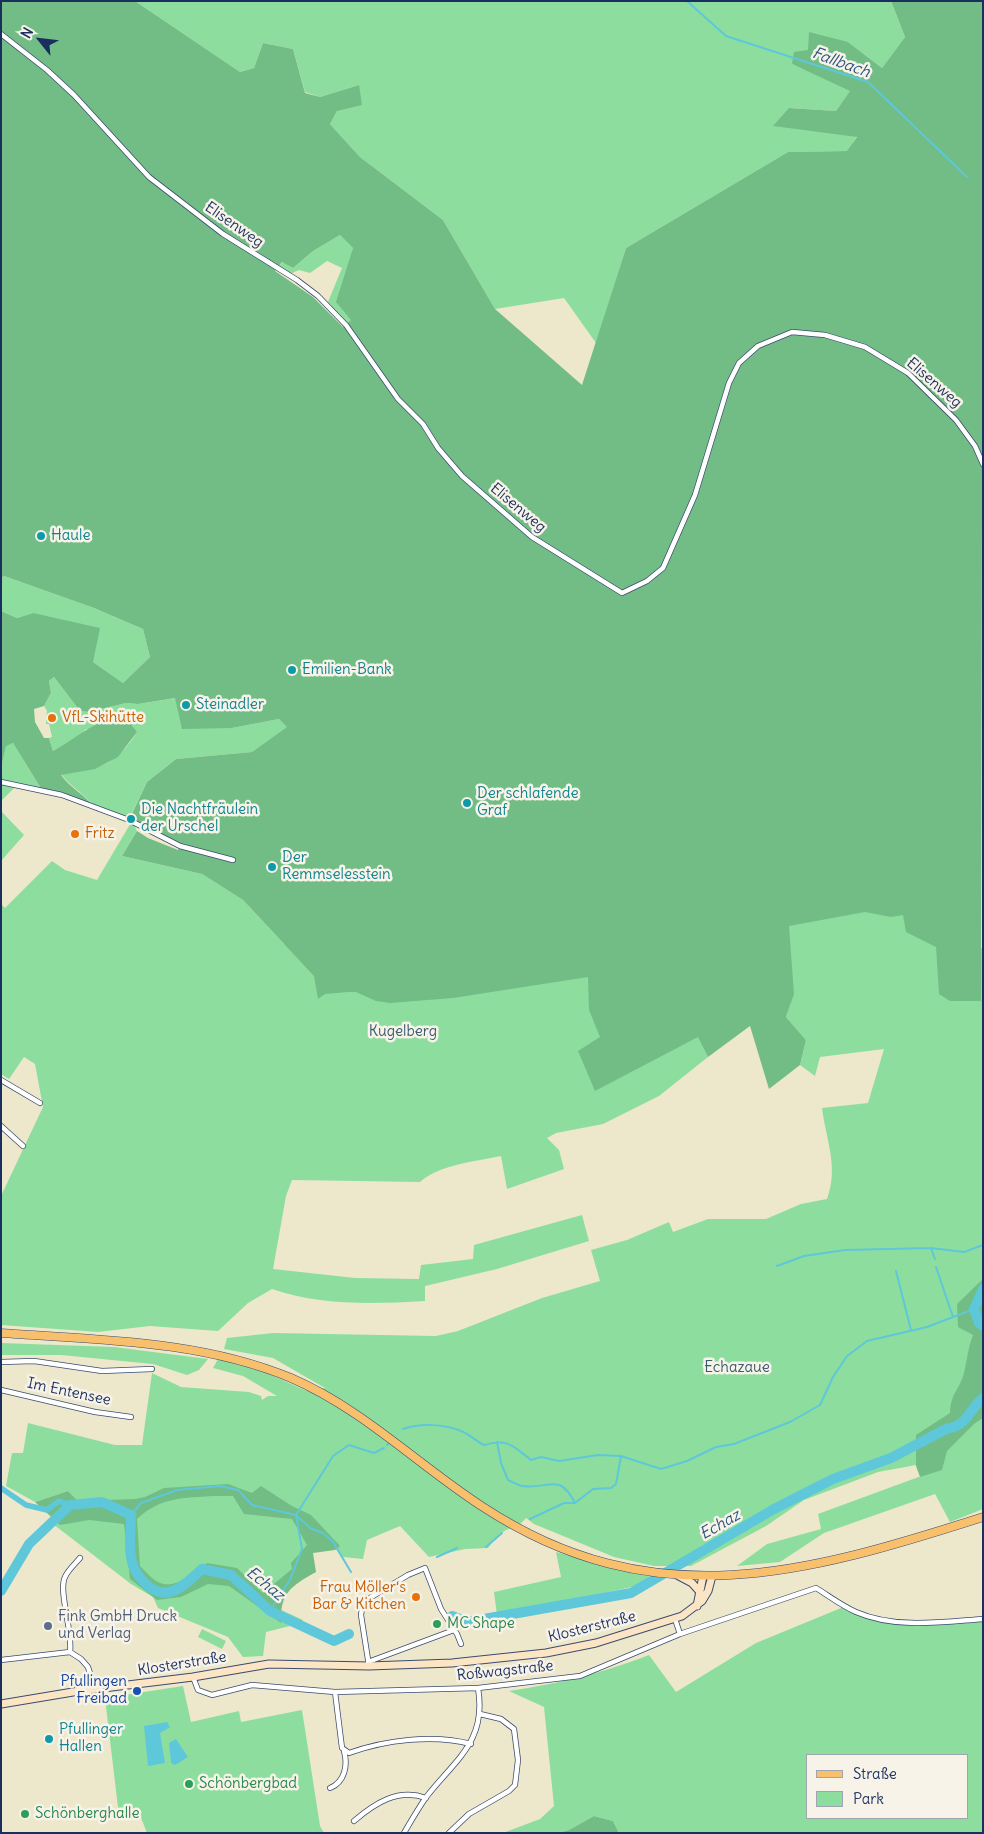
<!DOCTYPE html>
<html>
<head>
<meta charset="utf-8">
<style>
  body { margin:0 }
  #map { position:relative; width:984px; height:1834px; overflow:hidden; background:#ede7cc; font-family:Delius,sans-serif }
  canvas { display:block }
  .frame { position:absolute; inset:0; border:2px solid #1b2f5e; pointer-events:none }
  .legend { position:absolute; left:806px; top:1754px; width:162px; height:65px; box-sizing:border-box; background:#f7f3e8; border:1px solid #9fa5b1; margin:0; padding:6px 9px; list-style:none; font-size:15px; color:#1b2f5e }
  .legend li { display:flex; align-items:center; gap:10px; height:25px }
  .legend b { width:25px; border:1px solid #9fa5b1 }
  .north { position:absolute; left:15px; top:15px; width:50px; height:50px; -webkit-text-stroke:4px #f7f3e8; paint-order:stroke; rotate:299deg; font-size:14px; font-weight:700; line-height:20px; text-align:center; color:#1b2f5e }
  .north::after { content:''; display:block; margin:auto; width:18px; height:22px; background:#1b2f5e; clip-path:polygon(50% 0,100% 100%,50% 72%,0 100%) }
</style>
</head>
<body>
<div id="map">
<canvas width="984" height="1834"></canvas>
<div class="frame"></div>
<ul class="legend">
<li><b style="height:6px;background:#f8bf6c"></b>Straße</li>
<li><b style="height:14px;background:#8dde9e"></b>Park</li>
</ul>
<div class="north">N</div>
</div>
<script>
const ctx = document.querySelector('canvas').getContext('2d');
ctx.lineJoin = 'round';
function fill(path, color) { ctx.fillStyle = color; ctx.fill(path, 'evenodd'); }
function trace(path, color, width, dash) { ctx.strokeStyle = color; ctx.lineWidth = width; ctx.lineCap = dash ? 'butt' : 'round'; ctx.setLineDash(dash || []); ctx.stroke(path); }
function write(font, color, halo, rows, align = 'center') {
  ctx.font = font + ' Delius,sans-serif'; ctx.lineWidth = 5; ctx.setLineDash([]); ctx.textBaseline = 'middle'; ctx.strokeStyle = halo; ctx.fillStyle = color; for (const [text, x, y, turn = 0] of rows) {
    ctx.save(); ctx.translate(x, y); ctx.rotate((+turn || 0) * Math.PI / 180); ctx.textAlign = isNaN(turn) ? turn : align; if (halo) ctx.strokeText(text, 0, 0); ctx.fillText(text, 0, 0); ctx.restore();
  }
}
fill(new Path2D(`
  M135,1H891L905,37L882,68L848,42L808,50L792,64L851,90L836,111L789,108L857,136L848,151L788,152L626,248L596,343L564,298L495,309L443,220L360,157L330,124L337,111L359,85L320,97L305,92L293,49L263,43L254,68L240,72Z
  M340,235L353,248L349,267L351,320L348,323L328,302L342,268L327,261L310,273L299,270L290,274L279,266L283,262L293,268L313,251Z
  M4,576L94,608L143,629L150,657L123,683L93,662L33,613L17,618L1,611V578Z
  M54,677L80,711L89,712L126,703L138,704L176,698L232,728L279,719L288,727L252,752L176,759L147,782L129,819L93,807C85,793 70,787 61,774C99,768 115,767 137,732L86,729L76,739L53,751L49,738L52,737L49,724H46L47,711L44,706L51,693L49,681Z
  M13,743L42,790L16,786L1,801V768L6,745Z
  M1,811L24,835L1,861Z
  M132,821L137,831L122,856L202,874L243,900L284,944L880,901L983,949V1509L950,1522L935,1494L824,1533L780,1562L737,1566L767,1544L821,1529L818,1514L924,1475L916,1465L878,1472L804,1500L766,1526L691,1566H654L614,1557L534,1524L526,1518C517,1528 517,1526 506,1530C498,1534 493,1541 488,1548L465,1549L429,1557L400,1526L367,1540L363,1559L343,1557L336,1549L313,1545L275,1607L303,1620L302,1623L266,1632L263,1656L243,1657L228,1637L158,1608L153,1597L131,1584L53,1524L82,1515L78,1501L68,1491L35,1502L6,1486L12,1453H23L28,1423L115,1445H142L152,1373L181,1387L249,1392L261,1396L262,1400L268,1396H277L243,1376L213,1368L218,1359L260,1370L307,1391L325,1388L273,1358L224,1349L227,1338L273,1333L436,1336L458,1331L542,1298L600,1281L591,1250L627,1240L669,1222L673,1232L708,1219H766L801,1204L827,1199C839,1167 826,1140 822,1108L868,1103L884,1049L820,1057L815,1076L800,1065L806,1040L786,1017L791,1002L699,1037L708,1057L659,1096L603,1124L556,1133L547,1138L559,1150L564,1169L507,1189L501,1156C475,1162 440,1164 420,1182L292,1180L286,1196L273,1269L355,1278L419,1279L421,1265L473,1259L474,1245L582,1215L589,1241L497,1269L425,1286V1301C373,1304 321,1306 272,1289L248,1303L218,1331L150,1326L98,1332L1,1325V1196L43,1107L35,1064L24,1057L9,1079L1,1074V904L5,908L52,861L65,870L97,880Z
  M1,1343L114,1347L208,1359L199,1370L187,1375L153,1364L61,1355H1Z
  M556,1552L651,1577L637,1586L497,1615L494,1592L561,1577Z
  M843,1605L871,1617L925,1623L983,1619V1833H619L613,1821L594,1816L569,1830L558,1833H503L540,1819L554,1806L544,1707L509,1691C561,1683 599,1674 649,1655L676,1692L756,1643L841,1608ZM808,1755H968V1818H808Z
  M202,1629L226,1641L222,1649L198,1637Z
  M183,1686L191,1722L239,1711L241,1722L302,1710L320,1826L324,1833H147L140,1815L119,1816L105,1698Z`), '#8dde9e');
fill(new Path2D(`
  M1,1H135L240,72L254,68L263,43L293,49L305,93L320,97L359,85L362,105L337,111L330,124L360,157L443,220L495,309L582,385L626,248L788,152L847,151L857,137L773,126L789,108L836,111L850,91L792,64L794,52L808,50L809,32L848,42L882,68L905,37L891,1H983L981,1001H950L939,994L936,947L906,932L903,915L891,917L865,912L789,926L794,994L786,1017L806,1040L800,1065L769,1089L750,1026L708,1057L698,1037L595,1091L578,1051L600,1037L589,1010L588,977L453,998L390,1003L376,1001L356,992H348L325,994L318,999L314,976L243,900L202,874L122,856L137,831L148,838L178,850L180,846L129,820L147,782L176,759L252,752L287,727L279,719L232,728L182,729L175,698L138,704L126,703L89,712L80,711L54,677L49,681L51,693L44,706L34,709L35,722L44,738H49L53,751C80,737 93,719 125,717L137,732L118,757L95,769L61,775C70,788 85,794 94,808L42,790L13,743L6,746L1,768V611L17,618L33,613L100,628L93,662L123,683L150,657L143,629L94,608L4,576L1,578ZM340,235L353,248L336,302L351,320L343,327L313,297L275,271L282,262L293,268L313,251Z
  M983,1279V1418L974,1424L947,1451L942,1470L920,1477L916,1466V1435L950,1413C951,1392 959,1391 964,1373C967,1360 968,1348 973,1335L958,1327L957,1304Z
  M228,1484L252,1493L261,1486L292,1506L311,1515L340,1546L335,1550L313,1553L316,1572C291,1586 280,1593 281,1623L229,1586L208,1584L181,1597L157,1600L130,1579L124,1524L89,1520L60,1525L35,1502L68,1491L78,1501L135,1499L145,1497L164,1488ZM214,1496H233L244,1514L292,1519L307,1545L291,1563L292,1569L263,1593L237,1568L207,1563C194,1572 175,1591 158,1582C152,1579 145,1571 140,1566L137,1519C160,1497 184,1498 214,1496Z
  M594,1816L613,1821L619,1833H558L569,1830Z`), '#72bd85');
fill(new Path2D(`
  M167,1722L170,1727L160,1733L165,1763L148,1766L144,1726Z
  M176,1739L188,1757L175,1765L171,1763L169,1743Z`), '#5ec7da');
trace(new Path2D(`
  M687,1L726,36L868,82L967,177
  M931,1248L935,1259
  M777,1266L804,1256L845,1250L931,1248L964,1252L983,1245
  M936,1267L953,1317
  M896,1271L911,1330
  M403,1429C420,1423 444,1424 461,1431C469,1434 476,1441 484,1445C508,1438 513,1446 531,1460L541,1457L559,1461L598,1455L621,1456L661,1469L687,1461L716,1447L734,1444L790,1422L820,1405L833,1377L847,1356L867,1341L927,1327L974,1309
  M497,1442L501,1463L508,1480C513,1482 518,1486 523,1486C548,1490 559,1471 575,1503
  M387,1445L391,1441
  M131,1515L141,1503L177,1490L220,1486L238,1490L252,1505L296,1515L302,1549L290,1580L270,1611
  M530,1519L564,1503H575L593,1489L611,1488L616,1484L621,1456
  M486,1547L502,1533
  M437,1557L457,1548
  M351,1572L333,1542L323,1533L310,1528L296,1515L333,1456L349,1445L374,1453L384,1448`), '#5ec7da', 2);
trace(new Path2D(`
  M1,1488L26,1505L47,1510L59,1501L70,1505`), '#5ec7da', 5.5);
trace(new Path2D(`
  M983,1289L974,1309L979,1323L983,1326
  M1,1591L29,1544L70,1505L102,1502L131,1515C131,1529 128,1548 132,1562C134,1570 138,1576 144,1582C165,1605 184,1586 202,1569L231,1575L270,1611L334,1641L349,1634
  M452,1616L467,1622L631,1593L774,1509L833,1479L891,1458L946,1429C969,1425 968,1410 983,1398`), '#5ec7da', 10);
const street = new Path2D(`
  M1,34L47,70L74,95L149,177L223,234L297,280L318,296L346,325L398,399L423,424L438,448L462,476L532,537L622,593L647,581L663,568L695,495L729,383L739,363L758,346L792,332L825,335L865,347L908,373L956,420L975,446L983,464
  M1,782L62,795L129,820L180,846L233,860
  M1,1080L40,1103
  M1,1126L23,1146
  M1,1362L34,1361L102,1371L152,1369
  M1,1390L95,1412L131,1417
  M675,1619L680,1634
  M70,1652C73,1631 58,1591 65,1577C68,1570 75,1564 80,1558
  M1,1660L70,1652L81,1659L88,1667L95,1689
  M368,1662L454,1630
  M369,1666L361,1615L363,1602L408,1575L425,1568L441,1609L457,1634L461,1644
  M193,1677L198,1690L212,1695L252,1685L335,1692L478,1688L580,1676L680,1634L816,1588C829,1596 842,1606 856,1612C895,1629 942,1622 983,1619
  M335,1692L342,1748L349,1753C385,1740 433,1734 471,1744
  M330,1788C345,1782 348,1765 344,1751
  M354,1821C375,1803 398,1788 426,1798
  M404,1833C411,1821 419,1807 427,1796C456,1759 487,1741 478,1688
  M449,1833L469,1814L509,1791L515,1785L518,1760L514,1729L501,1719L480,1714`);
const secondary = new Path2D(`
  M677,1575L692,1583L700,1592
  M697,1606L703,1576
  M1,1704L79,1691L193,1677L269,1664L369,1666L452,1663L546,1653L596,1643L682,1616L702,1601L708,1591L712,1576`);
const primary = new Path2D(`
  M1,1333C98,1340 200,1340 291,1378C363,1409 418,1465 483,1507C653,1618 805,1574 983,1517`);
trace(street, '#3a4b6e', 6);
trace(secondary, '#3a4b6e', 9);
trace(primary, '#3a4b6e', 9);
trace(street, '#fff', 4.5);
trace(secondary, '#fce5c4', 7);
trace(primary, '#f8bf6c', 8);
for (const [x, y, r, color] of [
  [41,536,5,"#0f9aa8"],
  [292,670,5,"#0f9aa8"],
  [186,705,5,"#0f9aa8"],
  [52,718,5,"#e8710a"],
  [467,803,5,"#0f9aa8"],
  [131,819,5,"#0f9aa8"],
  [75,834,5,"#e8710a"],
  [272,867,5,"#0f9aa8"],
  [416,1597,5,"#e8710a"],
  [437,1624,5,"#2e9e5b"],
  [48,1626,5,"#5c6f8a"],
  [137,1691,5,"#1a4fb4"],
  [49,1739,5,"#0f9aa8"],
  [189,1784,5,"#2e9e5b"],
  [25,1814,5,"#2e9e5b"]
]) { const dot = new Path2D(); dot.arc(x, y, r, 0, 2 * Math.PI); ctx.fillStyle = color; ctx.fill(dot); trace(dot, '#f7f3e8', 2); }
write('15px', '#1b2f5e', '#f7f3e8', [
  ["Elisenweg",234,225,35],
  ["Elisenweg",934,383,41],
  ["Elisenweg",518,508,40],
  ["Im Entensee",69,1392,12],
  ["Klosterstraße",592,1627,-14],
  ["Klosterstraße",182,1664,-9],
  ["Roßwagstraße",505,1671,-6]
]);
write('15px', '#0d838f', '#f7f3e8', [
  ["Haule",51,536],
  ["Emilien-Bank",302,670],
  ["Steinadler",196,705],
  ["Der schlafende",477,794],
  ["Graf",477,811],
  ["Die Nachtfräulein",141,810],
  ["der Urschel",141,827],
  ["Der",282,858],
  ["Remmselesstein",282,875],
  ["Pfullinger",59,1730],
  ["Hallen",59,1747]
], 'left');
write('15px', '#c56008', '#f7f3e8', [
  ["VfL-Skihütte",62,718],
  ["Fritz",85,834],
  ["Frau Möller‘s",406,1588,"right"],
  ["Bar & Kitchen",406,1605,"right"]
], 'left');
write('15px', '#385b6e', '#f7f3e8', [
  ["Kugelberg",403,1032],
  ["Echazaue",737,1368]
]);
write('15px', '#4e5e75', '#f7f3e8', [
  ["Fink GmbH Druck",58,1617],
  ["und Verlag",58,1634]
], 'left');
write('15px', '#27864d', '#f7f3e8', [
  ["MC Shape",447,1624],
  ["Schönbergbad",199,1784],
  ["Schönberghalle",35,1814]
], 'left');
write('15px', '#164399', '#f7f3e8', [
  ["Pfullingen",127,1682],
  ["Freibad",127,1699]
], 'right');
write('italic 16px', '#2c557d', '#f7f3e8', [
  ["Fallbach",841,63,20],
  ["Echaz",720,1525,-30],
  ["Echaz",265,1584,39]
]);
</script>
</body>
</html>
